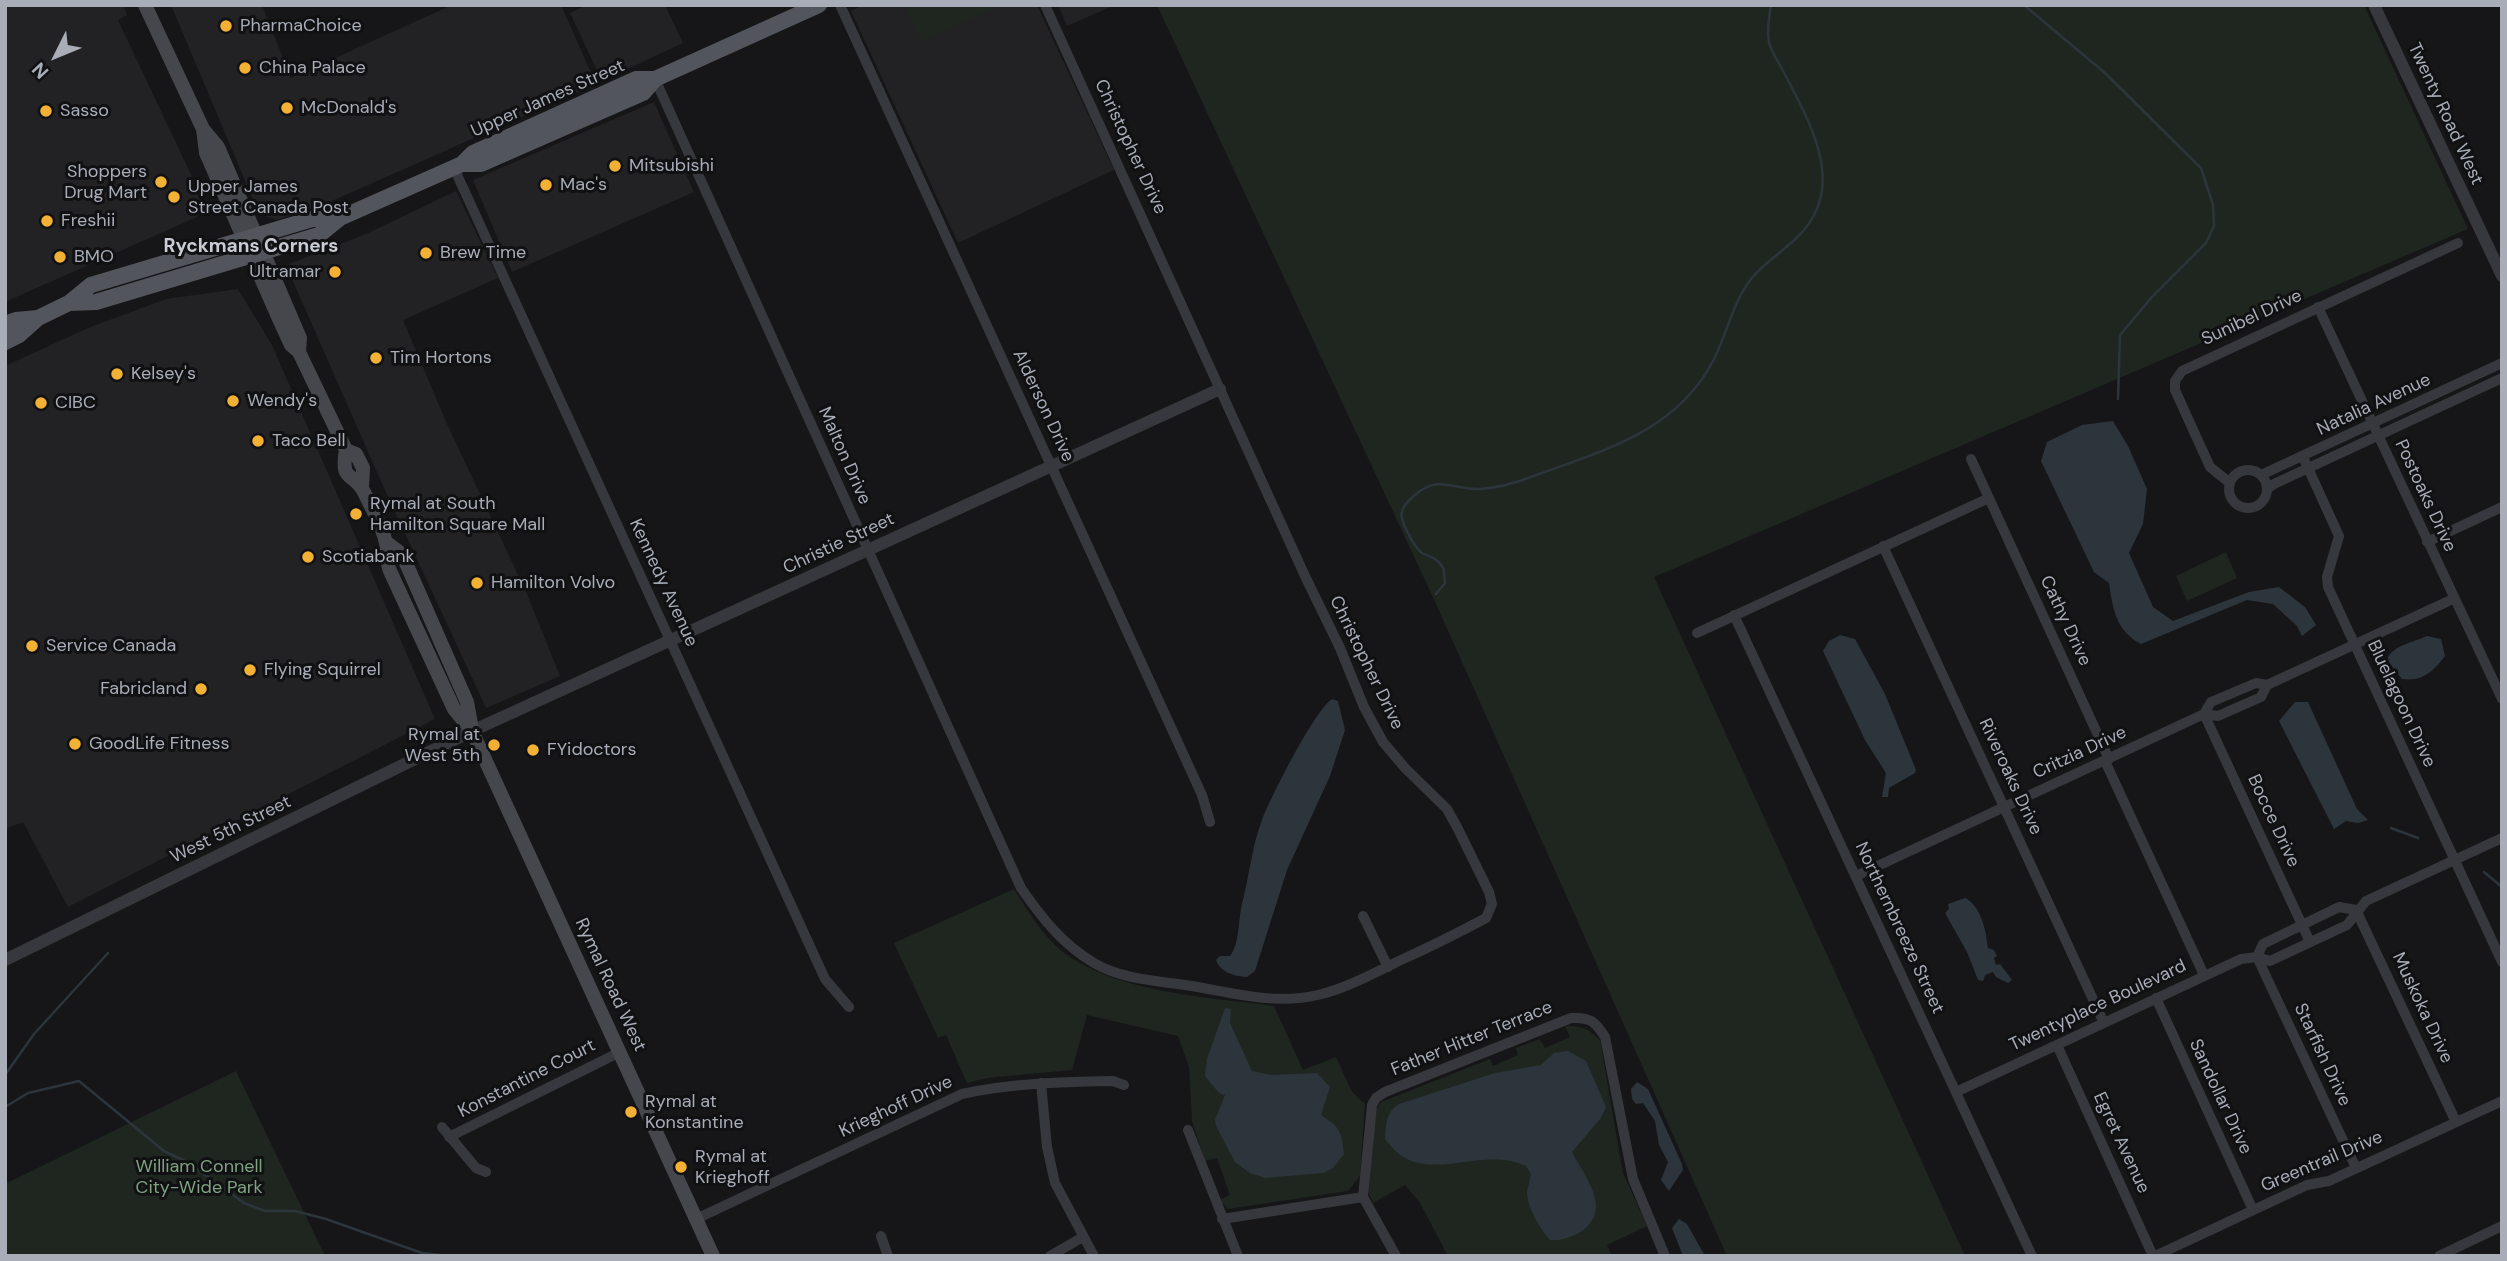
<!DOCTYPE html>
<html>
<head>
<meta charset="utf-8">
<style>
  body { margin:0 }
  #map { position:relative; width:2507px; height:1261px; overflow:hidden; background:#161618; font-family:"DM Sans",sans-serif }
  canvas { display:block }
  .frame { position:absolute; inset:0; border:7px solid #a8adb8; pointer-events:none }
  .north { position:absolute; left:21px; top:21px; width:70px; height:70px; -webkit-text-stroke:5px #111113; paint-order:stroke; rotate:227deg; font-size:19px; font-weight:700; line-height:28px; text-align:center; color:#a8adb8 }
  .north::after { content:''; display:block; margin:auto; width:24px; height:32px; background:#a8adb8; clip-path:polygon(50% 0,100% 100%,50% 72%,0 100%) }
</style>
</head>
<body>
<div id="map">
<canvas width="2507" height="1261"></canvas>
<div class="frame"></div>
<div class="north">N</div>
</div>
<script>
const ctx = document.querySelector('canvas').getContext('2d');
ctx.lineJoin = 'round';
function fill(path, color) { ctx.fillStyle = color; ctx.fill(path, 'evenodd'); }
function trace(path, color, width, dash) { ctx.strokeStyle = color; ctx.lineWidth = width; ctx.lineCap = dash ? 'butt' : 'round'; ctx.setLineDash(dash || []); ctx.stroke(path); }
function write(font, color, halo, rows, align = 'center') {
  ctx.font = font + ' "DM Sans",sans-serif'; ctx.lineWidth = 6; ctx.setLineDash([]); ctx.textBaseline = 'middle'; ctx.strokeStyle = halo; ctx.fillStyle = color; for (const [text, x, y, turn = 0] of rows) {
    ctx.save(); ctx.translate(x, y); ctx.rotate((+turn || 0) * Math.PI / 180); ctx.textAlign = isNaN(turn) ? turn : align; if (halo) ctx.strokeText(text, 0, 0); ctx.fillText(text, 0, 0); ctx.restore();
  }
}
fill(new Path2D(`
  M5,5H123L127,15L118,20L202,198L197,217L5,302Z
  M171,5H262L291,78L452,5H561L596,84L323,205L277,220L267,217L257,209Z
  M587,5H665L683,43L602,81L570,13Z
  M863,5H1037L1114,170L958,243L851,11Z
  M1058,5H1115L1067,26Z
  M654,102L694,192L512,272L473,180Z
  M456,191L498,278L403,320L447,424L527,594L560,676L486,708L384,488L288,270L289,264L366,234Z
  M238,289L272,345L435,719L68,907L23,822L5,829V366L88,328L166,299Z`), '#222225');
fill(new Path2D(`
  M904,5H991L993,9L921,42Z
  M1157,5H2364L2468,229L1654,577L1965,1256H1727L1437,606Z
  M2226,552L2237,578L2187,601L2176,576Z
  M1014,889C1028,911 1042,935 1063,952C1117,993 1208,997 1274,1006L1303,1070L1336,1057L1352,1092L1365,1104L1360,1176L1348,1191L1228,1209L1220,1200L1230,1195L1217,1158L1205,1161L1192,1121L1189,1067L1178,1036L1087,1015L1072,1070L987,1078L967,1083L946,1035L938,1038L894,943Z
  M1565,1026C1581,1026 1588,1028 1600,1040L1623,1173L1647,1226L1607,1245L1612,1256H1448L1420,1203L1405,1185L1373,1203L1369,1193L1374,1113L1381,1102L1490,1059L1493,1066L1518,1055L1516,1048L1540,1039L1545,1048L1570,1037Z
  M236,1071L325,1256H5V1184Z`), '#1e261f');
fill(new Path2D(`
  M2113,421L2128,446L2147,489L2143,524L2129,553L2153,607L2173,621L2249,592L2279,587L2305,607L2316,625L2302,636L2297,626L2273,604L2247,600L2141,644C2116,631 2113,610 2109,583L2094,572L2041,461L2047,442L2082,425Z
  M1840,635L1855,639L1885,694L1916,770L1915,773L1889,788L1888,797H1882L1886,773L1865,740L1823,651L1829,641Z
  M2427,636L2441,639L2445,656C2434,671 2422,682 2402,679L2387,660C2391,646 2414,642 2427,636Z
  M1332,699L1338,701L1345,730L1330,776L1287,870L1255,971L1247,977C1234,976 1221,973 1216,960L1220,956H1230C1240,943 1238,920 1242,904C1249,877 1252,846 1262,820C1271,797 1314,711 1332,699Z
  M2295,702H2308L2357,809L2368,820L2358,823L2346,821L2334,829L2279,721Z
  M1965,898C1982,907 1986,932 1988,948L1994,950L1997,956L1994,958L1996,965L2000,964L2012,980L2008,983L1996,977L1993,972L1985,975L1983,981L1978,980L1967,952L1945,913L1949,909L1948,904Z
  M1225,1008L1231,1009L1230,1023L1252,1071L1271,1075L1317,1073L1330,1087L1321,1115C1340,1127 1342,1132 1344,1154L1333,1168L1323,1173L1265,1178L1250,1173L1235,1162L1216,1126L1215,1120L1225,1095L1219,1093L1205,1076L1207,1059Z
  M1568,1051L1586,1061L1606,1107L1600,1119L1572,1152C1585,1177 1613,1209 1582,1231C1572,1237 1562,1241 1550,1240C1540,1229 1527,1207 1527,1192C1528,1186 1530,1179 1531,1174L1526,1166C1487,1147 1440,1177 1405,1158C1397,1154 1391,1146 1385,1139C1386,1125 1386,1112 1399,1104L1495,1073L1541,1065L1554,1053Z
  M1637,1082L1648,1089L1682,1164L1683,1170L1669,1191L1661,1180L1668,1162L1659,1145L1655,1121L1643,1103L1636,1104L1632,1099L1631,1089Z
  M1679,1219L1687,1224L1705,1256H1683L1672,1228Z`), '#2c353c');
trace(new Path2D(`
  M2024,5L2105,73L2201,168L2213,205L2214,226L2206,243L2152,297L2120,335L2118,399
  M1436,594L1445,583C1444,579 1445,572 1443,568C1438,558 1430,557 1422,553C1415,548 1399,520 1402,512C1403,506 1410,499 1415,495C1440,474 1452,490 1480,489C1497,488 1515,483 1531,477C1602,451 1676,432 1713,361C1727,334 1732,304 1751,279C1774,251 1809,240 1820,200C1832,158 1802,107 1783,71C1779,62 1771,52 1769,42C1767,32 1769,16 1771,5
  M2391,828L2418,838
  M2484,872L2502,887
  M5,1075L34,1034L108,953
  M5,1107L28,1093L79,1081L164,1151L187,1162L244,1203L265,1211H295L326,1219L422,1253L449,1256`), '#2c353c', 2.5);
trace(new Path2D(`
  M840,5L1202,795L1210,822
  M655,79L1021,888C1042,918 1062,944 1094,963C1123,980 1159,981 1192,986C1234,993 1275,1005 1318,995C1347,988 1374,973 1401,960C1430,947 1458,933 1486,918L1492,904L1489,892L1457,827L1447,809L1405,768L1383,742L1364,707L1340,648L1305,576L1045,5
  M454,168L825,979L849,1007
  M2318,307L2502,699
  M2303,457L2339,536L2327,577L2328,587L2502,962
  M1971,459L2109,759
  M2229 489a19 19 0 1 1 38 0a19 19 0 1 1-38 0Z
  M2261,475L2502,363
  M2230,483L2210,467L2175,390V381L2182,371L2458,243
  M2267,489L2274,484L2502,378
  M2427,542L2502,507
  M1883,546L2104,1023
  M1734,615L2032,1256
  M1697,633L1989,498
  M2204,714L2310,942
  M2204,714L2211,702L2256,683L2267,685
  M2105,761L2204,975
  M1856,876L2204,714L2218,716L2261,697L2267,685L2453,599
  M2356,910L2456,1122
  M1363,916L1388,967
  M2257,957L2356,1168
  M2257,957L2263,944L2339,907L2356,910
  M2156,998L2253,1210
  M2057,1045L2153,1256
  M1041,1083L1047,1147L1055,1183L1094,1256
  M1956,1092L2241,959L2257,957L2270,961L2347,925L2366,901L2502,838
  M442,1127L476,1168L486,1172
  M1188,1130L1238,1256
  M449,1137L620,1052
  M1363,1197L1372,1105L1376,1098L1385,1092L1571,1018C1590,1017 1595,1021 1605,1037L1633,1179L1665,1256
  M1363,1197L1396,1256
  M696,1219L962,1094C1012,1083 1062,1082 1113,1081L1124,1085
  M1222,1219L1363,1197
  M881,1236L888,1256
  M1050,1256L1083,1237
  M2155,1256L2307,1185L2329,1181L2502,1101
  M2439,1256L2502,1226`), '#37383d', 10);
trace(new Path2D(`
  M2374,5L2502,276
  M5,960L472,731L1220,389`), '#37383d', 12);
trace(new Path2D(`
  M145,5L203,129L218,147L300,338L299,352
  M203,129L206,153L279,319L291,345L299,352L346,450C340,483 353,471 364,492C371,507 383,527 386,543C388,553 386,561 390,571L454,709L472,731L713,1256
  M346,450L356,454L363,468L362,487
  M386,542L402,554L467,702L472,729`), '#45474d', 14);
trace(new Path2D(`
  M462,164H481L643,93L655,79L819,5
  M69,303L96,302L319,235L340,218L462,164L473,153L636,79H655
  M5,324L16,320L38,318
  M5,342L19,335L38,318L69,303L91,285L312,219L340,218`), '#53555c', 16);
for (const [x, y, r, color] of [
  [226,26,7,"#f2b134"],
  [245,68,7,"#f2b134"],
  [287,108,7,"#f2b134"],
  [46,111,7,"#f2b134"],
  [615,166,7,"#f2b134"],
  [161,182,7,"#f2b134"],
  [546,185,7,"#f2b134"],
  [174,197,7,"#f2b134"],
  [47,221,7,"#f2b134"],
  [426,253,7,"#f2b134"],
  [60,257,7,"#f2b134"],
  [335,272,7,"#f2b134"],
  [376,358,7,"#f2b134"],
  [117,374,7,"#f2b134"],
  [233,401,7,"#f2b134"],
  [41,403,7,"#f2b134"],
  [258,441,7,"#f2b134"],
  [356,514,7,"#f2b134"],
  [308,557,7,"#f2b134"],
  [477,583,7,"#f2b134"],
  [32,646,7,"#f2b134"],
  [250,670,7,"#f2b134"],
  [201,689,7,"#f2b134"],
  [75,744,7,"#f2b134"],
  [494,745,7,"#f2b134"],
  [533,750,7,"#f2b134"],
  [631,1112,7,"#f2b134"],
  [681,1167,7,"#f2b134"]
]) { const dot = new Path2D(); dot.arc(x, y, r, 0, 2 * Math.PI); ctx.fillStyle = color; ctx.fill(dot); trace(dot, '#111113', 2.5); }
write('18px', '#a8adb8', '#111113', [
  ["PharmaChoice",240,26],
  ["China Palace",259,68],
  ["McDonald's",301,108],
  ["Sasso",60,111],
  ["Mitsubishi",629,166],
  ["Shoppers",147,172,"right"],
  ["Drug Mart",147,193,"right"],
  ["Mac's",560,185],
  ["Upper James",188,187],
  ["Street Canada Post",188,208],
  ["Freshii",61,221],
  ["Brew Time",440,253],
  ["BMO",74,257],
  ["Ultramar",321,272,"right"],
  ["Tim Hortons",390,358],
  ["Kelsey's",131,374],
  ["Wendy's",247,401],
  ["CIBC",55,403],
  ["Taco Bell",272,441],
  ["Rymal at South",370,504],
  ["Hamilton Square Mall",370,525],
  ["Scotiabank",322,557],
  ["Hamilton Volvo",491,583],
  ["Service Canada",46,646],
  ["Flying Squirrel",264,670],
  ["Fabricland",187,689,"right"],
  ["Rymal at",480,735,"right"],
  ["West 5th",480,756,"right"],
  ["GoodLife Fitness",89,744],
  ["FYidoctors",547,750],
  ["Rymal at",645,1102],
  ["Konstantine",645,1123],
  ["Rymal at",695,1157],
  ["Krieghoff",695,1178]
], 'left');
write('18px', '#a8adb8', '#111113', [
  ["Upper James Street",548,99,-24],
  ["Twenty Road West",2445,114,65],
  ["Christopher Drive",1130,147,65],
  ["Sunibel Drive",2252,318,-25],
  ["Natalia Avenue",2374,405,-25],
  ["Alderson Drive",1043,406,65],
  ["Malton Drive",844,456,66],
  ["Postoaks Drive",2425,496,65],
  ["Christie Street",839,544,-25],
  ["Kennedy Avenue",663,583,65],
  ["Cathy Drive",2065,621,65],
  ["Christopher Drive",1366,663,64],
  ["Bluelagoon Drive",2401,704,65],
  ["Critzia Drive",2080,753,-25],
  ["Riveroaks Drive",2010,777,65],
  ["Bocce Drive",2273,821,65],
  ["West 5th Street",231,830,-26],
  ["Northernbreeze Street",1899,928,65],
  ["Rymal Road West",610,985,65],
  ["Twentyplace Boulevard",2098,1006,-25],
  ["Muskoka Drive",2422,1008,65],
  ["Father Hitter Terrace",1472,1039,-22],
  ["Starfish Drive",2322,1055,65],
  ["Konstantine Court",527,1079,-27],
  ["Sandollar Drive",2220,1097,65],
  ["Krieghoff Drive",896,1107,-25],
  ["Egret Avenue",2121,1143,65],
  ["Greentrail Drive",2322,1162,-23]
]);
write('18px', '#7fa381', '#111113', [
  ["William Connell",199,1167],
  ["City-Wide Park",199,1188]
]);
write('bold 19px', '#c9ccd4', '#111113', [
  ["Ryckmans Corners",251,247]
]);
</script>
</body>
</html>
